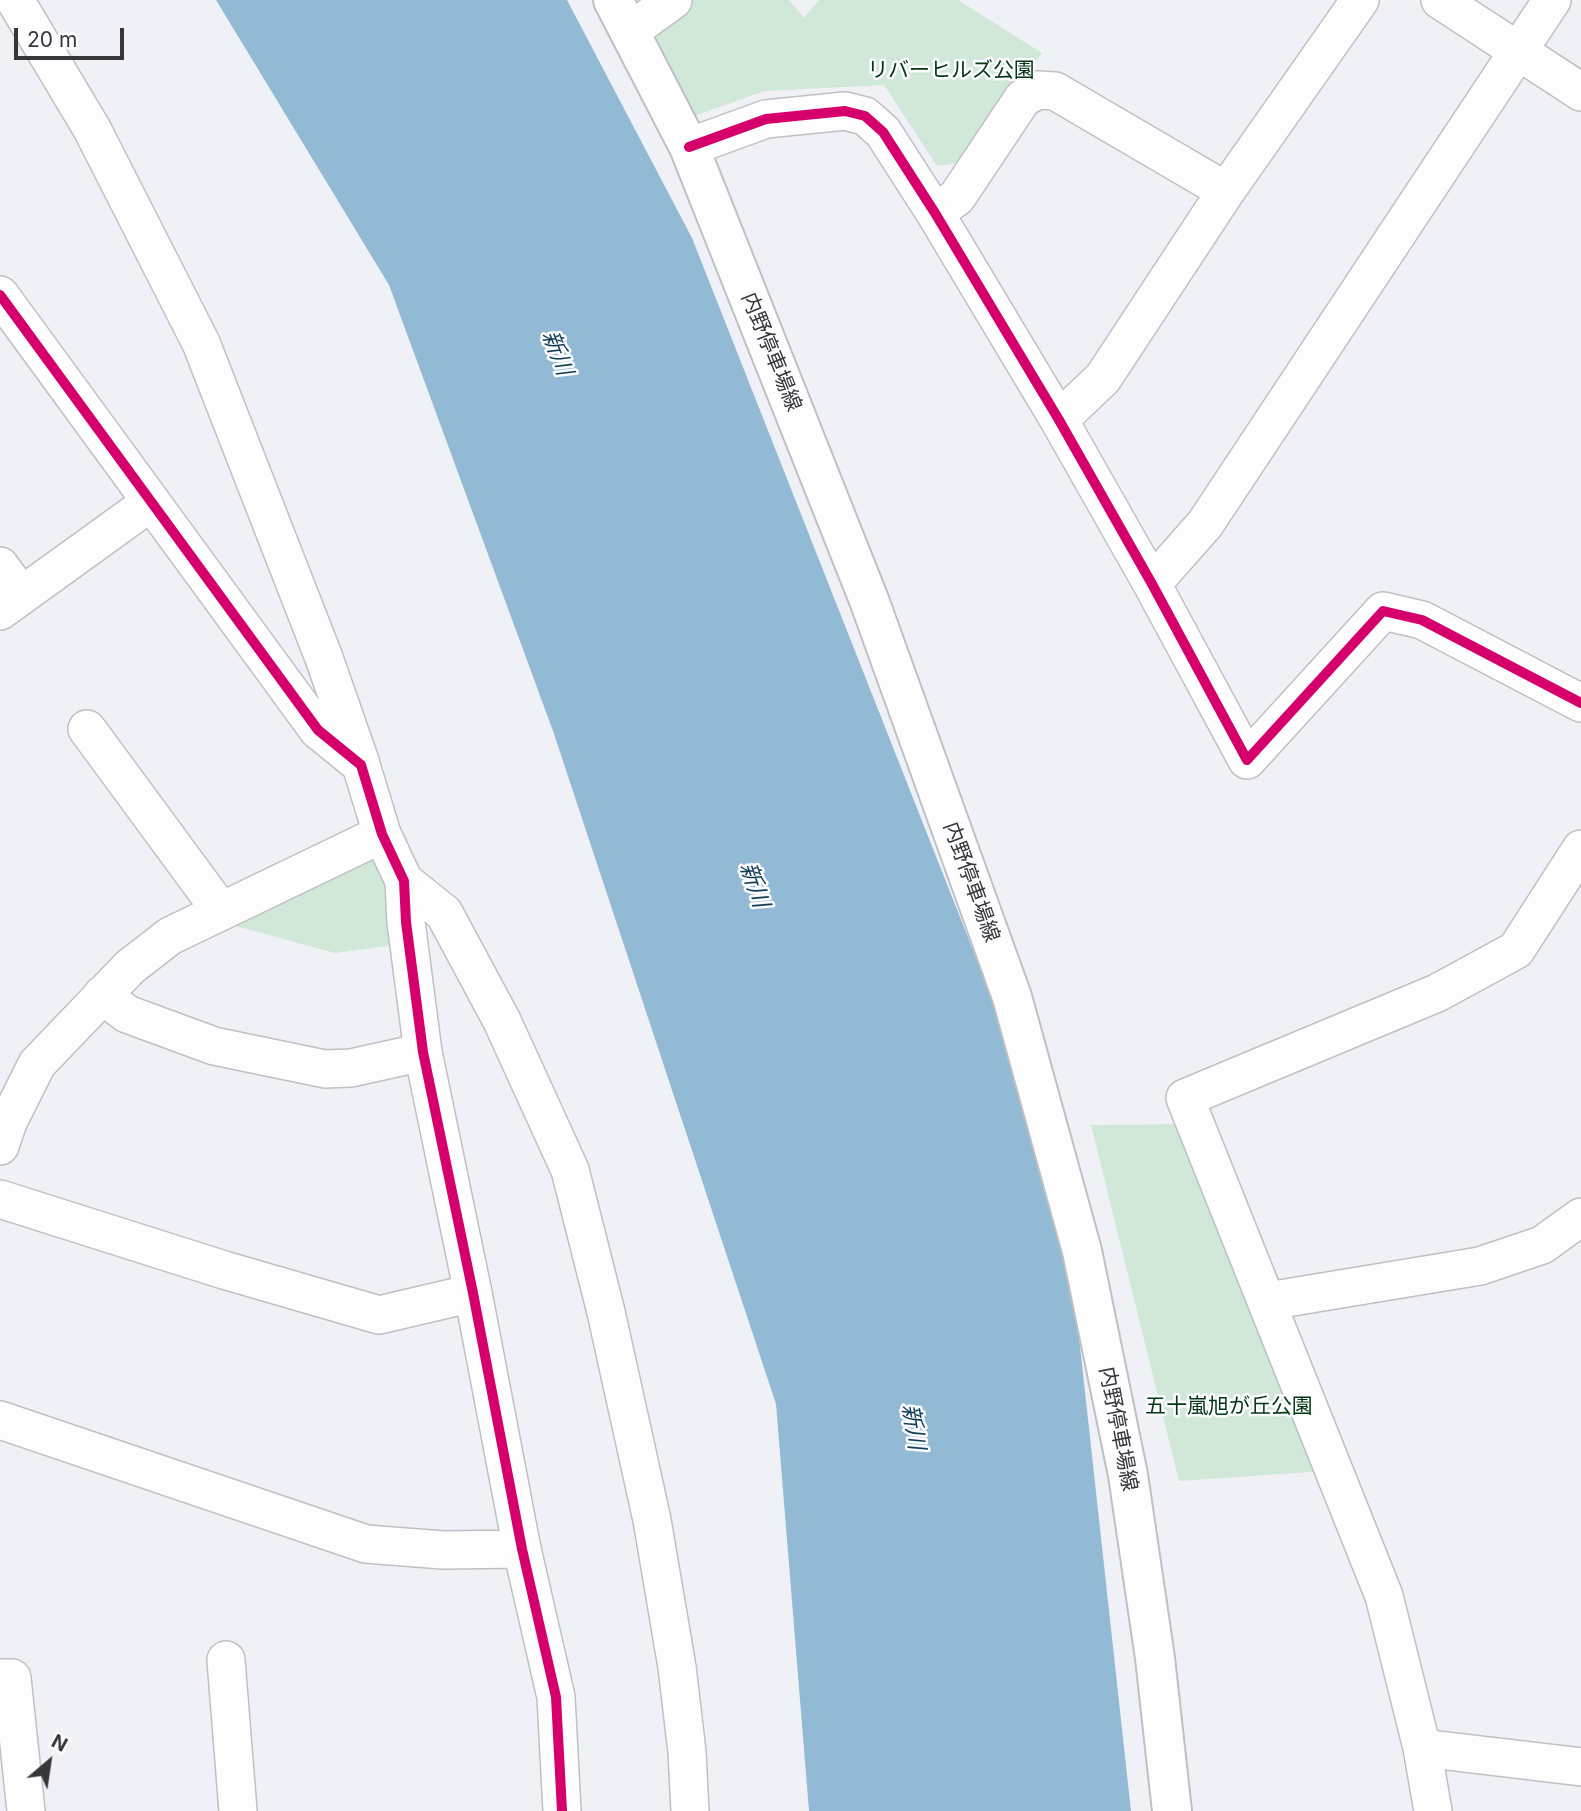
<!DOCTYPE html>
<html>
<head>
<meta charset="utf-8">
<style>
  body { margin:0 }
  #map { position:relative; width:1581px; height:1811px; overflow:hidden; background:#f0f1f7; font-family:Inter,sans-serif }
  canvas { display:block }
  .north { position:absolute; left:14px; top:1727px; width:70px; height:70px; -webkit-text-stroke:5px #fcfcff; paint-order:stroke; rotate:29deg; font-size:19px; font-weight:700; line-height:28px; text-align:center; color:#37373b }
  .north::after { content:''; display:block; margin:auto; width:24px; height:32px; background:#37373b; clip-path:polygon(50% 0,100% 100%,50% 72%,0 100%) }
  .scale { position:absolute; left:14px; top:28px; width:110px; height:32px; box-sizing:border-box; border:4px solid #37373b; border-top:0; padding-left:9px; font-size:21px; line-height:24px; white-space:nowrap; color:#37373b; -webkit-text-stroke:5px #fcfcff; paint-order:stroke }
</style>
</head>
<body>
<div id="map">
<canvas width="1581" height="1811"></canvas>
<div class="north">N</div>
<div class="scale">20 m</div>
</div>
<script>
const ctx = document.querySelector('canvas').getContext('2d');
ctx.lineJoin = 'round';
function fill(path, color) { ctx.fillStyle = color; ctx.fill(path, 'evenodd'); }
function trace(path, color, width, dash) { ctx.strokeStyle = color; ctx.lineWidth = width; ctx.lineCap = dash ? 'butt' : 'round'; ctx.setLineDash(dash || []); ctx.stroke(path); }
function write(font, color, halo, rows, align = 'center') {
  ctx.font = font + ' Inter,"Noto Sans JP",sans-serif'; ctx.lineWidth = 5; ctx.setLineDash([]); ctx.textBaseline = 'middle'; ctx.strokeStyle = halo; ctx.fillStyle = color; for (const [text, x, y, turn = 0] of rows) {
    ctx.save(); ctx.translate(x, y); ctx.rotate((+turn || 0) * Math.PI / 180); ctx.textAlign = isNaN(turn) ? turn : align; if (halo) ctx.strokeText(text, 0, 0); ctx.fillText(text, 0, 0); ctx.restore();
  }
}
fill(new Path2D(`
  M693,0H789L804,18L819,0H958L1042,53L966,162L937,166L884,85L764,91L686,119L644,34Z
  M382,853L396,945L335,953L225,923Z
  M1189,1124L1325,1471L1179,1481L1091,1125Z`), '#d1e7d7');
fill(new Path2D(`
  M216,0H567L692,238L1061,1173L1131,1811H809L776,1404L553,731L389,285Z`), '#93bad4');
const street = new Path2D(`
  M15,0L92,129L201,343L324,658L361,764
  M1440,0L1581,92
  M629,32L673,0
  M689,147L766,119L845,111L865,116L883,132L935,213L1059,420L1152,584L1247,760L1383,611L1422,620L1581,703
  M935,213L957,197L1023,98L1038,90L1055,91L1226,191
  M0,295L318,730L361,765L382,834L404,881L406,922L423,1052L473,1293L522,1549L556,1697L562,1811
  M1059,420L1103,378L1226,191L1360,0
  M0,566L21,595
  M1152,584L1205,524L1552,0
  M0,611L151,502
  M87,729L221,911
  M404,881L444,913L502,1021L570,1170L606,1312L652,1520L677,1667L687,1752L690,1811
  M102,995L127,1014L214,1046L325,1069L351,1068L423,1052
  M0,1146L8,1122L37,1064L130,967L170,936L382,834
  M0,1199L224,1270L379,1315L473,1293
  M1268,1301L1480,1266L1542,1245L1581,1217
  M0,1420L366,1544L443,1550L522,1549
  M226,1660L238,1811
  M0,1678H12L26,1811
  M1422,1748L1581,1767
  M1433,1811L1422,1748L1384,1596L1185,1098L1437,993L1516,950L1581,849`);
const secondary = new Path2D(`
  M613,0L689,147L869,600L1012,997L1082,1251L1128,1475L1155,1658L1172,1811`);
trace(street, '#bfc0c4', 40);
trace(secondary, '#bfc0c4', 42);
trace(street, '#fdfdfe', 37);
trace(secondary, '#fdfdfe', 38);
trace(new Path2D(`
  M689,147L766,119L845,111L865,116L883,132L935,213L1059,420L1152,584L1247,760L1383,611L1422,620L1581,703
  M0,295L318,730L361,765L382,834L404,881L406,922L423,1052L473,1293L522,1549L556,1697L562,1811`), '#d6006c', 10);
write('21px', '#003610', '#fcfcff', [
  ["リバーヒルズ公園",951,71],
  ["五十嵐旭が丘公園",1229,1407]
]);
write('21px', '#37373b', '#fcfcff', [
  ["内野停車場線",771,352,68],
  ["内野停車場線",971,882,70],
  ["内野停車場線",1118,1429,79]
]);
write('italic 23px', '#103e56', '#fcfcff', [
  ["新川",557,353,69],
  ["新川",754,885,71],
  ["新川",913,1427,81]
]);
</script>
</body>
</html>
